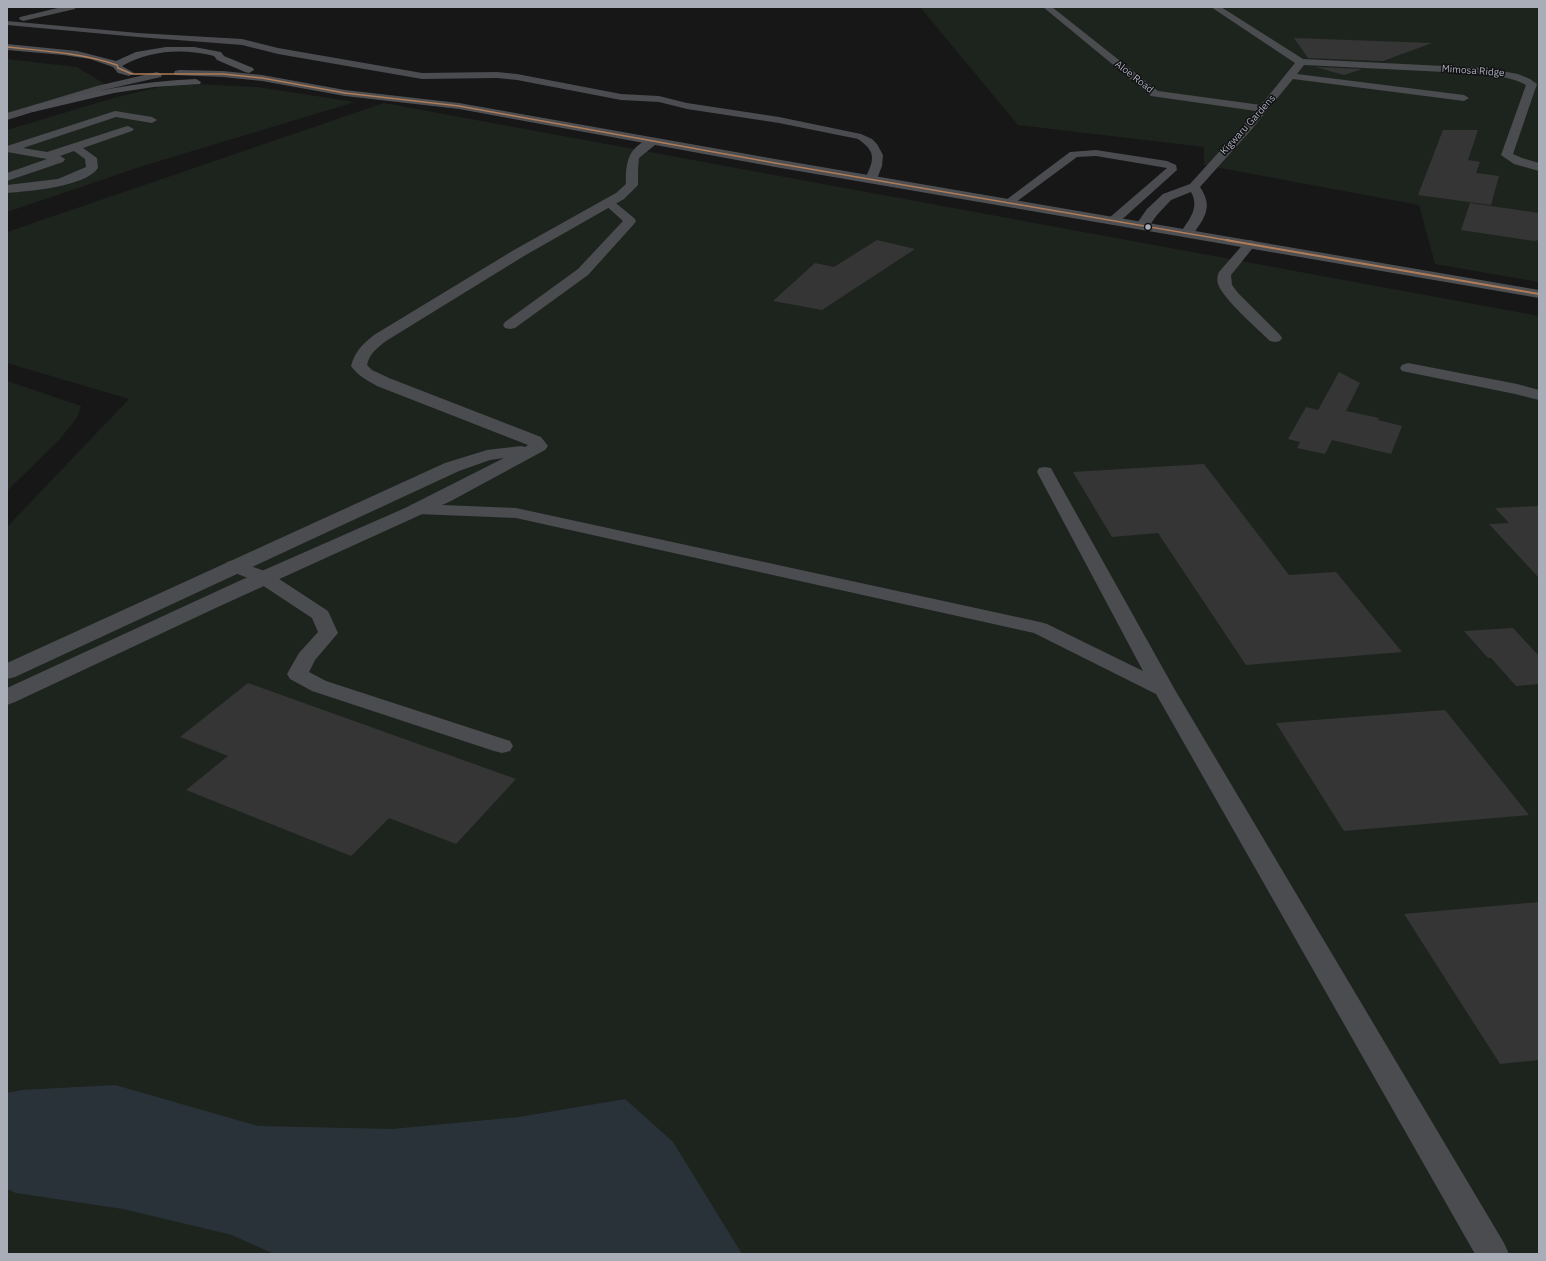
<!DOCTYPE html>
<html>
<head>
<meta charset="utf-8">
<style>
  body { margin:0 }
  #map { position:relative; width:1546px; height:1261px; overflow:hidden; background:#171717; font-family:"IBM Plex Sans",sans-serif }
  canvas { display:block }
  .frame { position:absolute; inset:0; border:8px solid #a8adb8; pointer-events:none }
</style>
</head>
<body>
<div id="map">
<canvas width="1546" height="1261"></canvas>
<div class="frame"></div>
</div>
<script>
const ctx = document.querySelector('canvas').getContext('2d');
ctx.lineJoin = 'round';
function fill(path, color) { ctx.fillStyle = color; ctx.fill(path, 'evenodd'); }
function trace(path, color, width, dash) { ctx.strokeStyle = color; ctx.lineWidth = width; ctx.lineCap = dash ? 'butt' : 'round'; ctx.setLineDash(dash || []); ctx.stroke(path); }
function write(font, color, halo, rows, align = 'center') {
  ctx.font = font + ' "IBM Plex Sans",sans-serif'; ctx.lineWidth = 3; ctx.setLineDash([]); ctx.textBaseline = 'middle'; ctx.strokeStyle = halo; ctx.fillStyle = color; for (const [text, x, y, turn = 0] of rows) {
    ctx.save(); ctx.translate(x, y); ctx.rotate((+turn || 0) * Math.PI / 180); ctx.textAlign = isNaN(turn) ? turn : align; if (halo) ctx.strokeText(text, 0, 0); ctx.fillText(text, 0, 0); ctx.restore();
  }
}
fill(new Path2D(`
  M920,7H1539V282L1435,264L1419,205L1204,165V147L1018,125Z
  M7,59L77,67L108,86L7,114Z
  M195,84L257,87L355,102L146,165L7,212V130L117,97L160,87Z
  M384,103L1539,316V1254H7V527L129,399L7,363V232Z
  M7,381L81,406L77,418L59,440L7,491Z`), '#1d241e');
fill(new Path2D(`
  M115,1085L258,1126L392,1129L519,1117L625,1099L673,1142L742,1254H274L232,1235L123,1209L16,1193L7,1189V1093L22,1090Z`), '#2a3239');
fill(new Path2D(`
  M1294,38L1431,43H1432L1383,61L1308,58Z
  M1315,67L1362,69L1344,75Z
  M1443,130H1478L1468,160L1480,162L1476,173L1499,176L1491,205L1418,195Z
  M1470,203L1539,213V240L1534,241L1461,230Z
  M877,240L915,249L822,310L773,301L815,263L834,267Z
  M1339,372L1360,383L1346,411L1379,418L1378,420L1402,426L1391,454L1332,440L1325,454L1297,448L1300,442L1288,439L1306,407L1318,410Z
  M1204,464L1289,575L1336,572L1402,652L1246,665L1158,533L1112,537L1073,472Z
  M1539,506V578L1489,524L1509,523L1495,508Z
  M1513,628L1539,656V684L1516,686L1491,658H1488L1464,631Z
  M248,683L516,779L456,844L389,818L351,856L186,790L228,756L180,737Z
  M1445,710L1529,815L1344,831L1276,723Z
  M1539,902V1060L1500,1064L1404,914Z`), '#353536');
fill(new Path2D(`
  M62,7H76L75,9L23,21L19,19L20,17Z
  M7,21L138,33L242,39L278,48L422,73L497,72L517,74L621,94L659,96L687,103L779,117L861,134L872,139L877,144L883,155L882,166L877,179L871,182L865,179C874,160 877,152 858,139L779,123L687,109L659,102L621,100L517,80L497,78L422,79L278,54L242,45L138,37L7,25Z
  M1096,150L1167,161L1176,165L1177,170L1117,224H1109L1107,221L1109,218L1167,168L1096,156L1077,157L1012,205H1004L1002,203L1070,152Z
  M608,199L612,200L634,218L636,221L634,224L588,275L515,328L510,329L505,328L503,325L505,322L578,269L623,221L602,202L604,200Z
  M1250,240L1254,241L1256,244L1231,275L1232,285L1238,293L1280,335L1282,338L1280,341L1275,342L1270,341C1258,329 1223,299 1218,284C1217,280 1217,276 1219,272L1246,241Z
  M1045,467L1051,468L1053,472L1175,690L1504,1243L1509,1254H1475L1156,694L1034,633L516,518L417,514L411,513L408,509L411,505L417,504L516,508L1040,622L1047,624L1143,671L1037,472L1039,468Z
  M234,560L270,573L328,611L338,633L315,660L309,672L326,681L510,741L513,746L510,751L502,753L494,751L312,691L290,679L287,674L299,653L318,632L312,618L256,581L227,570L225,566L227,562Z`), '#4b4c50');
fill(new Path2D(`
  M115,111L152,117L157,120L152,123L116,117L23,148L47,152L124,127L128,126L134,129L132,131L83,148L97,158L98,168C85,187 29,191 7,193V185L58,179L86,167L85,159L74,151L60,156L65,159L63,162L7,181V173L47,159L7,152V146Z`), '#4b4c50');
fill(new Path2D(`
  M1043,7H1052L1158,91L1261,105L1295,63L1211,7H1221L1303,59L1484,68L1518,74L1530,79L1537,84L1513,154L1522,158L1539,163V171L1514,164L1501,155L1526,85C1513,78 1499,76 1484,74L1304,65L1297,74L1464,95L1469,98L1464,101L1293,79L1251,130L1200,187C1214,208 1204,218 1192,236H1182L1180,233C1189,220 1200,208 1191,192L1171,200L1157,215L1147,229H1137L1135,226L1147,209L1163,194L1190,184L1256,111L1151,96Z
  M157,72L162,75L161,77L104,90L7,120V113L97,86Z
  M654,138L658,139L660,141L639,158L638,169V185L624,199L524,256L386,341C376,349 370,353 367,365L372,370L389,378L541,437L548,446L545,450L451,501L220,606L15,702L7,705V688L239,581L405,508L504,458L490,460L459,471L15,677L7,679V663L445,463L487,450L521,446L525,447L528,445L377,386C367,380 358,376 351,366C355,351 363,344 374,335L514,250L616,193L626,184C625,162 629,144 654,138Z
  M1408,363L1517,384L1539,390V400L1515,394L1402,371L1400,368L1402,365Z`), '#4b4c50');
fill(new Path2D(`
  M7,44L77,51L116,61L136,52L166,47H194L221,52L224,56L253,68L254,70L249,73L245,72L217,60L214,56C184,48 150,50 122,66L134,73L129,76L118,73L113,67L90,59L63,55L7,50Z
  M179,70L223,71L262,75L345,90L459,103L775,159L1539,290V298L775,167L459,109L345,96L262,81L223,77L175,75L174,73L175,71Z
  M196,79L201,82L200,84L154,87L114,93L33,112L28,109L29,107C84,93 139,81 196,79Z`), '#4d4f52');
trace(new Path2D(`
  M7,47C44,51 81,53 117,65L118,68L132,74H223L262,78L345,93L459,106L775,163L1232,241`), '#b07c57', 1.5);
trace(new Path2D(`
  M1226,240L1539,294`), '#b07c57', 2);
for (const [x, y, r, color] of [
  [1148,227,3.5,"#a8adb8"]
]) { const dot = new Path2D(); dot.arc(x, y, r, 0, 2 * Math.PI); ctx.fillStyle = color; ctx.fill(dot); trace(dot, '#111113', 1.5); }
write('10px', '#a8adb8', '#111113', [
  ["Mimosa Ridge",1473,71,4],
  ["Aloe Road",1134,77,38],
  ["Kigwaru Gardens",1248,125,-48]
]);
</script>
</body>
</html>
